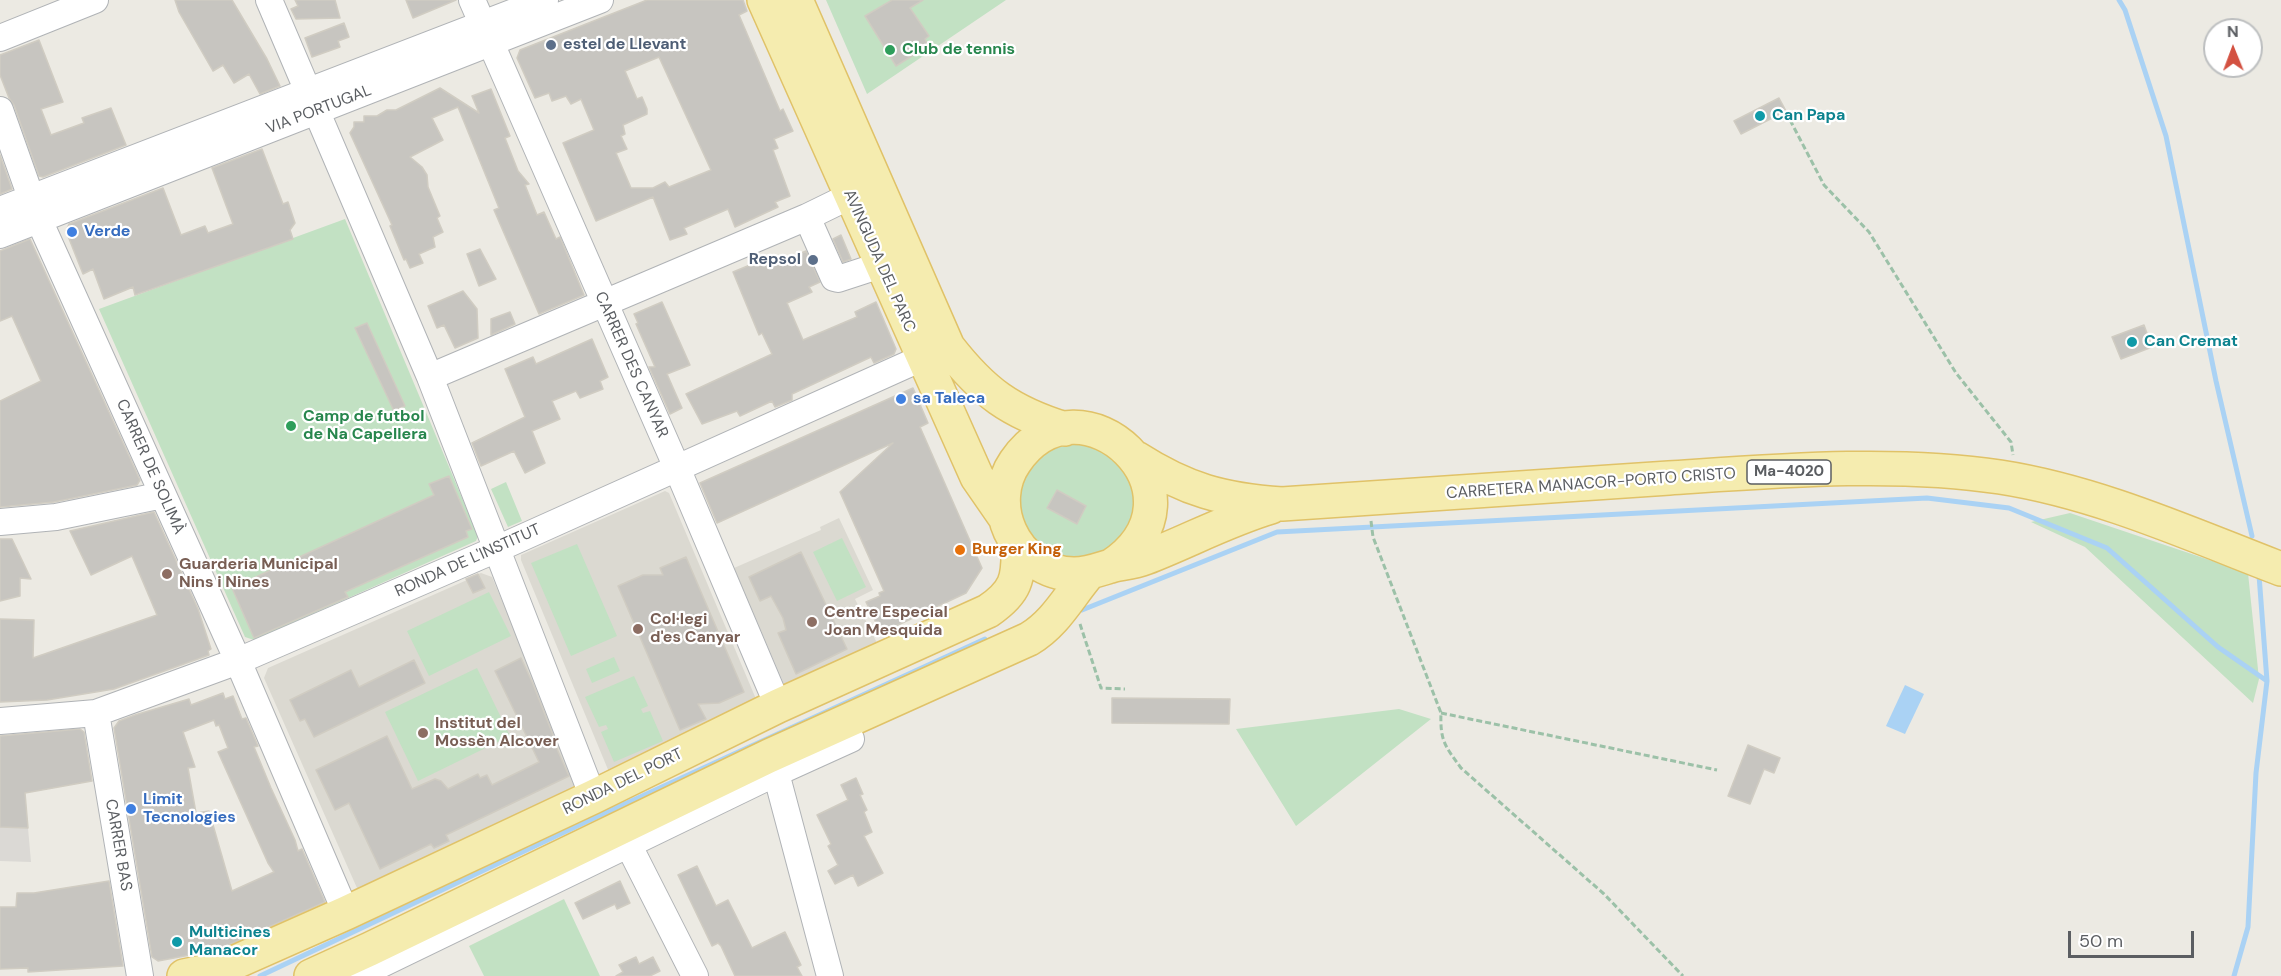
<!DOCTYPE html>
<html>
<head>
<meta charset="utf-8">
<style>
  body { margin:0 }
  #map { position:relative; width:2281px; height:976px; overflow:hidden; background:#eceae3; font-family:"DM Sans",sans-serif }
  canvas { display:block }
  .north { position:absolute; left:2203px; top:18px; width:60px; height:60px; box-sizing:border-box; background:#fff; border:2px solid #bdbfc0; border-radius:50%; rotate:359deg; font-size:16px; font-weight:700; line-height:24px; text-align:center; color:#5b5e62 }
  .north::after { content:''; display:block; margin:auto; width:21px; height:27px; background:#d35141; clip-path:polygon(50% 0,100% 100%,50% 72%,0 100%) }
  .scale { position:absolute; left:2068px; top:931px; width:126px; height:27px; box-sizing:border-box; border:3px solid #5b5e62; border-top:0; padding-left:8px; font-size:18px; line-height:21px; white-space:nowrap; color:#5b5e62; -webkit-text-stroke:4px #fff; paint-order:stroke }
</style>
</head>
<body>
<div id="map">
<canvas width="2281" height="976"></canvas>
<div class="north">N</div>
<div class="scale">50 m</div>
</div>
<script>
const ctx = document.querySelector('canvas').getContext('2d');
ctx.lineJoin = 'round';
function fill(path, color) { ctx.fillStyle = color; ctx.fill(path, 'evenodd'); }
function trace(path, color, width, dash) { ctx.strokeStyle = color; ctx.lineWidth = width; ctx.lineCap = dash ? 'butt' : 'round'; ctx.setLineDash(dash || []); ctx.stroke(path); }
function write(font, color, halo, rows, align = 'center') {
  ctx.font = font + ' "DM Sans",sans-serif'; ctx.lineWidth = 4.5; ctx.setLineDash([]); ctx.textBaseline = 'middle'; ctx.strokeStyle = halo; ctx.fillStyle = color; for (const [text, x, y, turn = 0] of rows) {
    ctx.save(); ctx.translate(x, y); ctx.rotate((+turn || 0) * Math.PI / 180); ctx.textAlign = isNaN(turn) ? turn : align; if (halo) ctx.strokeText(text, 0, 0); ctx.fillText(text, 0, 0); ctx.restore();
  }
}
fill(new Path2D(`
  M0,827L28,828L31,862L0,861Z`), '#dbd9d5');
fill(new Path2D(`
  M665,491L669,493L756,699L609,772L521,560V555Z
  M839,518L873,590L855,599L878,645L790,687L784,684L734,568L821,530L820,527Z
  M481,573L492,577L580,784L576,794L361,897L264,678L268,668L467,580L473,593L484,588L478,574Z`), '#dbd9d1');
fill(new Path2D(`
  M826,0H1006L867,94Z
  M345,219L478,536L476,541L254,640L245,637L99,309Z
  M1052,443L1104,444L1140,496L1118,550L1063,562L1022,532L1016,483Z
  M506,482L522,521L508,527L491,489Z
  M2070,513L2248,573L2259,679L2253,703L2085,547L2031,522Z
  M842,538L866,587L837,601L813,552Z
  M577,544L617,636L571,656L531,563Z
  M489,592L511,636L429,676L407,631Z
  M614,657L620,671L592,683L586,669Z
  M477,668L510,736L418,781L385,712Z
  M634,676L648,706L641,709L643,713L650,711L663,741L614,762L601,732L608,729L606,725L599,727L585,697Z
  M1399,709L1431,719L1296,826L1236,729Z
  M564,899L600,976H484L469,946Z`), '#c2e1c3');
fill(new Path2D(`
  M1905,685L1924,694L1905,734L1886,726Z`), '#aad2f4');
trace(new Path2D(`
  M2119,0L2125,10L2166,136L2216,381L2252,536
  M2259,575L2267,681
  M1082,610L1277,532L1927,498L2009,508L2107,548L2218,647L2267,681L2256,773L2248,927L2234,976
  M260,976L592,819L985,639`), '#aad2f4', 5);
const building = new Path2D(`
  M175,0H232L267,59L280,86L260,94L249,74L234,83L223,65L213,71L179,12Z
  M295,0H335L340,18L296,19L291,9L298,6Z
  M406,0H456L413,18Z
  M647,0H743L747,11L739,15L780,111L783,109L793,131L774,139L778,148L773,150L790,196L775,202L778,207L735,227L728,209L684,228L687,234L670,240L653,197L596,221L563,143L594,130L581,99L571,104L566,96L552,101L549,93L535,98L517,58L520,50ZM659,57L711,170L669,187L665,182L653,188H631L616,153L627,149L621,136L625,134L623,125L647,114V109L642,97L637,99L625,71Z
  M892,0H923L910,8L929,36L925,39L928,46L896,66L865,16Z
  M344,23L349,37L338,41L340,47L312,57L305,38Z
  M39,40L63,102L41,109L51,135L84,123L82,118L111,108L126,145L43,177L39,176L14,105L9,98L0,75V55Z
  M440,88L479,113L472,96L491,89L510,136L505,138L518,171L529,184L525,185L537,215L544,212L556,239L560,237L584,295L539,314L494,210L499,208L458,107L432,118L443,140L410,157L422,167L427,175L428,187L440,216L437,218L443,232L433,237L435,247L419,254L423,263L410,268L406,259L404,260L390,226L392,225L350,133L354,127V122H364V116H377L387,110H396Z
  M1779,98L1786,111L1741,134L1734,121Z
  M262,149L283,204L288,202L295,223L290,230L293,239L135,295L133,287L104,299L93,269L83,274L66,231L69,224L163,188L181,235L205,226L208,233L233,224L212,168Z
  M0,155L12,189L0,194Z
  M841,235L851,259L843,262L833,239Z
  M30,239L140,480L137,485L54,502L0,507V401L41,381L12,316L0,321V251Z
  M480,249L496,279L479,286L467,254Z
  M806,251L820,282L809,287L812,292L787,303L803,340L857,317L855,312L876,302L896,349L894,354L874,363L871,357L792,394V400L775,407L772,401L740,416L737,411L702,424L686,394L772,354L762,333L759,335L733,272L767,258L771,266Z
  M463,291L477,309L478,338L455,348L444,325L437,328L428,306Z
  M662,302L690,365L667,374L682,408L670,414L649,367H655L636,324L638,323L634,314Z
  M510,312L515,324L491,335V319Z
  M367,323L405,406L394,411L355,328Z
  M2144,325L2152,347L2121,359L2112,337Z
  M592,339L608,377L600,381L603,389L580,398L576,391L552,401L560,419L532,431L545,463L525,473L514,451L481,466L472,443L525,417L505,369L533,357L536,364Z
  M913,388L928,423L920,427L982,568L966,593L881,633L866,602L880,596L879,593L884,591L840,492L893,443L717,523L700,483Z
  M449,476L472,529L466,531L468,537L345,592L348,597L254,638L232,588L434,495L429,484Z
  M1057,490L1086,506L1077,524L1047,508Z
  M154,512L198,609L211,649L208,651L209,655L114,689L47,700L0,702V619L34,620L33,658L157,615L132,556L91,575L70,531Z
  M0,539H12L31,579L20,578V596L0,601Z
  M801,552L847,649L796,674L778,633L786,630L783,618L771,596L760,601L749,577Z
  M686,557L744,692L719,703L698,704L706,719L680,730L618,586L643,575H663L660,568Z
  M478,574L485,588L473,593L466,579Z
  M521,658L533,684L555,740H553L569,776L446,835L449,841L434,848L431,844L380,869L349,803L335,810L316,770L387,736L412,789L435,779L441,781L448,789L478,774L480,778L487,775L492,785L539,762L495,671Z
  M414,660L425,683L314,737L305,719L300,721L290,700L351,670L359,687Z
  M223,693L225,699L233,696L242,719L246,718L258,746L254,747L271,788L295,840L298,851L302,849L325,902L217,950L158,961L152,957L114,728L119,721L135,715L189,699L191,705ZM214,720L216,726L219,725L228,748L218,752L268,863L274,872L232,891L209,811L196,813L188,768L195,767L183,732Z
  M1112,698L1230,699L1229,724L1112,723Z
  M80,729L84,732L92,781L25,793L28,828L0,827V736Z
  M1748,745L1780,758L1774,773L1764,769L1750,804L1728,796Z
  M856,778L863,794L860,795L867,810L864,812L872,832L864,836L883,873L858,886L853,875L835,884L828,871L838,865L828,846L831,844L817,815L848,800L841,785Z
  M697,866L716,906L728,900L752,948L785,932L801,965L797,967L802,976H735L721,946L718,943L712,946L678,875Z
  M109,881L123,966L28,972V968L0,969V907H16L17,893H34Z
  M620,881L630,903L617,909L615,904L583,919L575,903Z
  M636,957L639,964L653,957L660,971L650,976H616L623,972L619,965Z`);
fill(building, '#c7c5c0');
trace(building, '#d0ccc2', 1.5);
const minor = new Path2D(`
  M269,0L430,377L593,797
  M472,0L677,468L778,706
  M0,38L95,0
  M0,110L39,220L238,661L346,913
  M0,210L545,0
  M807,217L834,278L838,279L881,265
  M0,235L600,0
  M430,377L807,217L850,196
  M0,522L56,517L163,495
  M96,713L140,976
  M0,721L96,713L238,661L497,549L922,358
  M769,757L776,773L830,976
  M628,844L695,976
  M357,976L776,773L851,739`);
const major = new Path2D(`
  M764,0L977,477L1004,516
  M796,0L948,347C983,392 1010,412 1065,429
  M1136,458C1186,490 1223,500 1282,504C1411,495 1540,487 1669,478C1775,471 1895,461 2000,477C2097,492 2190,534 2281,569
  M1111,566C1218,495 1081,365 1015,462C1001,482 1000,509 1010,531C1021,556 1046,574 1074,574C1089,574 1100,569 1114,565C1124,563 1135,562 1145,558C1187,542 1227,520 1271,507
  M184,976L222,968L346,913L593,797L778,706L988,611C1016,592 1019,579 1018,546
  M311,976L370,949L769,756L1029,639C1056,623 1069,596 1089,573`);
trace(minor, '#b0b3b6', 28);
trace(major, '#e0c268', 36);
trace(new Path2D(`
  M1790,120L1824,185L1869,232L1956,373L2011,442L2013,455
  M1371,521L1373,537L1441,713C1440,741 1445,746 1461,768L1604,894L1683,976
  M1080,624L1101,688L1125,689
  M1441,713L1717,770`), '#9cc1a8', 3, [6, 3]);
trace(minor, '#fff', 26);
trace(major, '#f5ecaf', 33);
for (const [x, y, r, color] of [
  [551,45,6,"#5c6f8a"],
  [890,50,6,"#2e9e5b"],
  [1760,116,6,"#0f9aa8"],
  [72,232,6,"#3f7fe0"],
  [813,260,6,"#5c6f8a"],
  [2132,342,6,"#0f9aa8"],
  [901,399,6,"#3f7fe0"],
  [291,426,6,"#2e9e5b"],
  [960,550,6,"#e8710a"],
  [167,574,6,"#8d6e63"],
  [812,622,6,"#8d6e63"],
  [638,629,6,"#8d6e63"],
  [423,733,6,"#8d6e63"],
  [131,809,6,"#3f7fe0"],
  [177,942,6,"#0f9aa8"]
]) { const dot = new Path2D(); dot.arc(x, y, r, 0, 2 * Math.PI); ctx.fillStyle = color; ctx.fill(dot); trace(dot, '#fff', 2); }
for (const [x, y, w] of [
  [1789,472,84]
]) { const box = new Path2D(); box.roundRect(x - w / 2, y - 12, w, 24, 4.5); ctx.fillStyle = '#fff'; ctx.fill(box); trace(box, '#5b5e62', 1.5); }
write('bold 15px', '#5b5e62', null, [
  ["Ma-4020",1789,472]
]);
write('bold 16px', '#4e5e75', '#fff', [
  ["estel de Llevant",563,45],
  ["Repsol",801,260,"right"]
], 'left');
write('bold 16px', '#27864d', '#fff', [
  ["Club de tennis",902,50],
  ["Camp de futbol",303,417],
  ["de Na Capellera",303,435]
], 'left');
write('16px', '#5b5e62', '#fff', [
  ["VIA PORTUGAL",319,110,-21],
  ["AVINGUDA DEL PARC",879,261,66],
  ["CARRER DES CANYAR",631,365,66],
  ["CARRER DE SOLIMÀ",150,467,66],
  ["CARRETERA MANACOR-PORTO CRISTO",1591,484,-4],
  ["RONDA DE L'INSTITUT",468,561,-24],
  ["RONDA DEL PORT",623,782,-26],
  ["CARRER BAS",118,845,80]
]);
write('bold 16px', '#0d838f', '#fff', [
  ["Can Papa",1772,116],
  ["Can Cremat",2144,342],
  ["Multicines",189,933],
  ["Manacor",189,951]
], 'left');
write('bold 16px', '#366cbe', '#fff', [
  ["Verde",84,232],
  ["sa Taleca",913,399],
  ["Limit",143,800],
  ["Tecnologies",143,818]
], 'left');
write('bold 16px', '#c56008', '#fff', [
  ["Burger King",972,550]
], 'left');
write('bold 16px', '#785e54', '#fff', [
  ["Guarderia Municipal",179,565],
  ["Nins i Nines",179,583],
  ["Centre Especial",824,613],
  ["Joan Mesquida",824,631],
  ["Col·legi",650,620],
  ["d'es Canyar",650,638],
  ["Institut del",435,724],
  ["Mossèn Alcover",435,742]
], 'left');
</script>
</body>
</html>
